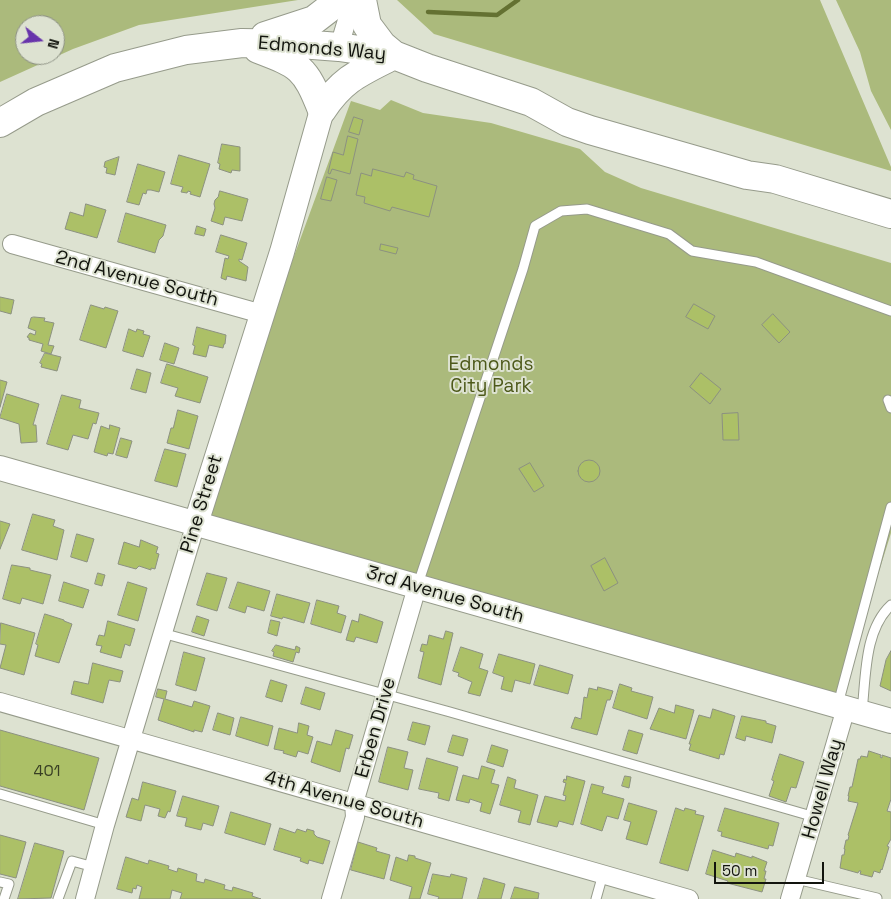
<!DOCTYPE html>
<html>
<head>
<meta charset="utf-8">
<style>
  body { margin:0 }
  #map { position:relative; width:891px; height:899px; overflow:hidden; background:#dde2d1; font-family:"Space Grotesk",sans-serif }
  canvas { display:block }
  .north { position:absolute; left:15px; top:15px; width:50px; height:50px; box-sizing:border-box; background:#dde2d1; border:1px solid #8c9083; border-radius:50%; rotate:106deg; font-size:14px; font-weight:700; line-height:20px; text-align:center; color:#12140e }
  .north::after { content:''; display:block; margin:auto; width:18px; height:22px; background:#6834ab; clip-path:polygon(50% 0,100% 100%,50% 72%,0 100%) }
  .scale { position:absolute; left:714px; top:862px; width:110px; height:22px; box-sizing:border-box; border:2px solid #12140e; border-top:0; padding-left:6px; font-size:15px; line-height:18px; white-space:nowrap; color:#12140e; -webkit-text-stroke:4px #dde2d1; paint-order:stroke }
</style>
</head>
<body>
<div id="map">
<canvas width="891" height="899"></canvas>
<div class="north">N</div>
<div class="scale">50 m</div>
</div>
<script>
const ctx = document.querySelector('canvas').getContext('2d');
ctx.lineJoin = 'round';
function fill(path, color) { ctx.fillStyle = color; ctx.fill(path, 'evenodd'); }
function trace(path, color, width, dash) { ctx.strokeStyle = color; ctx.lineWidth = width; ctx.lineCap = dash ? 'butt' : 'round'; ctx.setLineDash(dash || []); ctx.stroke(path); }
function write(font, color, halo, rows, align = 'center') {
  ctx.font = font + ' "Space Grotesk",sans-serif'; ctx.lineWidth = 4; ctx.setLineDash([]); ctx.textBaseline = 'middle'; ctx.strokeStyle = halo; ctx.fillStyle = color; for (const [text, x, y, turn = 0] of rows) {
    ctx.save(); ctx.translate(x, y); ctx.rotate((+turn || 0) * Math.PI / 180); ctx.textAlign = isNaN(turn) ? turn : align; if (halo) ctx.strokeText(text, 0, 0); ctx.fillText(text, 0, 0); ctx.restore();
  }
}
fill(new Path2D(`
  M0,0H298L139,25L73,49L0,82ZM25,25H55V55H25Z
  M397,0H820L891,167V171L434,34Z
  M836,0H891V130L871,91L860,52Z
  M391,100L423,113L491,123L580,149L605,172L641,188L891,263V533L837,706L196,523L351,101L380,110Z`), '#abba7c');
trace(new Path2D(`
  M428,12L497,15L518,0`), '#647132', 4.5);
const building = new Path2D(`
  M354,117L363,120L359,135L349,132Z
  M348,136L358,139L350,174L332,169L330,174L328,173L333,152L343,155Z
  M222,144L240,147V171L232,170L231,173L219,169L220,164L218,163Z
  M179,155L210,164L200,197L190,194L191,192L188,191L187,193L181,192L183,187L171,184Z
  M119,157L115,175L106,173L107,168L104,167L105,162Z
  M138,164L165,172L159,192L151,190H147L146,194L143,193L139,205L127,202Z
  M373,169L404,177L406,172L414,175L413,179L437,186L429,217L392,207L390,211L364,203L365,197L356,195L361,173L371,176Z
  M327,177L337,180L331,201L321,199Z
  M220,191L248,199L242,221L225,217L223,225L211,221L215,208L214,204L215,200L218,197Z
  M86,204L106,210L97,238L65,229L70,212L83,216Z
  M126,213L166,225L163,236L159,240L155,253L118,242Z
  M197,226L206,229L204,236L195,234Z
  M221,235L247,243L242,260L239,259V261L248,267L246,281L227,276L226,280L221,278L225,258L228,259L229,256L216,252Z
  M381,244L398,248L396,254L380,250Z
  M0,297L14,300L11,314L0,311Z
  M694,304L715,316L708,329L686,317Z
  M91,305L104,309L105,307L118,311L106,348L80,340Z
  M773,314L790,332L779,343L762,325Z
  M34,317L45,318L44,321L54,323L48,345L54,346L51,354L41,351L43,344L29,340V338L27,337L30,333L35,335L36,331L28,328L31,318Z
  M197,327L226,335L225,344H224L223,348L209,345L206,357L193,354L195,346L193,345Z
  M129,329L136,332L137,329L144,331L143,334L150,336L143,357L123,351Z
  M165,343L179,348L174,364L160,360Z
  M45,353L61,357L57,371L41,367L42,364L40,363Z
  M167,364L208,377L200,403L175,396L178,388L161,383Z
  M137,369L151,373L146,393L131,389Z
  M701,373L721,389L710,404L690,387Z
  M0,380L7,382L0,407Z
  M7,394L39,404L33,425H36L37,442L21,443L19,424L0,418Z
  M62,395L81,400L79,408L99,413L96,424L93,423L88,439L73,435L68,450L47,444Z
  M178,410L198,416L189,449L167,443L171,428H173Z
  M738,413L739,440H723L722,414Z
  M110,425L120,428L113,454L108,453L107,456L94,452L101,426L109,429Z
  M121,438L132,441L127,458L116,455Z
  M165,449L186,454L177,487L155,481Z
  M578 471a11 11 0 1 1 22 0a11 11 0 1 1-22 0Z
  M530,463L544,486L534,492L519,469Z
  M33,514L55,520L53,526L64,530L57,560L22,550Z
  M0,521L10,524L0,549Z
  M77,534L94,539L87,562L71,557Z
  M141,540L158,547L156,553L159,554L155,569L151,568V570L139,566L136,569L118,564L124,542L139,547Z
  M605,558L618,583L604,591L591,566Z
  M12,565L30,568V570L51,575L43,604L22,598L20,604L3,599Z
  M98,573L105,575L102,586L95,584Z
  M207,573L227,578L217,611L197,605Z
  M64,582L89,590L83,608L59,601Z
  M128,582L147,588L138,621L118,615Z
  M238,582L270,591L264,611L247,606L245,613L229,608Z
  M277,594L310,603L304,623L283,617L282,619L271,616Z
  M317,600L339,606L337,613L346,616L341,633L311,624Z
  M45,614L64,620V621L72,624L59,663L35,656L38,645L36,644Z
  M360,614L383,622L377,643L356,637L354,642L346,640L352,620L358,622Z
  M197,616L209,620L204,636L192,632Z
  M271,620L280,622L277,636L268,633Z
  M108,621L135,629L130,646L125,644L121,658L100,652L102,646L96,645L99,635L104,636Z
  M1,623L35,633L24,675L0,668L6,645L0,644Z
  M446,631L453,633L441,685L418,678L424,652L420,651L422,644L427,645L429,635L443,639Z
  M276,645L295,650L296,646L300,648L299,653L296,652L293,662L273,656L274,652L272,651Z
  M461,647L483,654L479,668L488,671L480,696L468,693L472,682L458,676L459,673L453,671Z
  M891,651V691L880,686L886,660Z
  M184,652L205,658L196,691L176,685Z
  M499,654L535,664L530,684L515,680L512,692L501,689L504,677L493,673Z
  M93,663L123,671L120,682L109,680L103,703L71,694L74,681L88,684Z
  M540,665L573,675L568,694L534,685Z
  M271,680L287,685L282,702L266,697Z
  M620,684L632,688L631,691L653,697L647,719L613,708Z
  M306,687L325,693L320,710L301,704Z
  M598,687L613,691L610,700H607L597,735L571,728L575,717L581,719L584,697L587,698L589,688L597,690Z
  M158,689L167,691L165,699L192,707L194,701L210,706L202,732L194,730V732L158,720L164,699L156,697Z
  M676,705L694,710L686,739L650,729L659,708L674,713Z
  M713,709L735,716L724,755L720,754L719,759L689,750L691,744H689L699,715L710,718Z
  M218,713L234,718L230,735L213,730Z
  M742,716L766,721V723L776,726L772,743L746,736L745,741L736,738Z
  M241,717L273,726L268,746L236,736Z
  M413,722L430,726L425,745L408,740Z
  M299,723L309,726L307,735L313,737L308,754L298,751L296,757L283,753L284,751L274,749L279,728L297,733Z
  M0,730L99,758L84,810L0,786Z
  M336,730L353,735L349,749L346,748L340,772L311,762L317,741L331,745Z
  M629,730L643,734L637,754L623,750Z
  M453,735L468,739L463,756L448,752Z
  M492,745L508,750L503,767L487,762Z
  M388,747L408,752L404,768L413,770L408,790L379,782Z
  M869,751L881,755L880,757L882,758V755L891,758V799L887,811L891,812V839L887,846L889,847L882,870L881,869L880,873L874,871L872,877L860,874L861,871H859L858,873L840,868L842,855H844L845,849H844L846,840H848L849,836L848,835L858,803L848,801L849,796H848L850,787H852L858,759H860L861,756L867,757Z
  M780,754L804,762L796,788L791,787L786,802L769,796L774,781L772,780Z
  M427,758L458,767L449,801L438,798L439,793L419,789Z
  M482,766L495,770L491,783L499,785L490,814L480,811L482,803L470,799L469,803L456,800L463,775L478,779Z
  M567,776L585,781L573,825L559,821L557,827L537,822L545,796L565,801L566,796L563,795L566,783L563,782L564,779L566,780Z
  M625,776L631,777L629,788L622,786Z
  M508,777L516,780L514,788L538,795L530,825L518,822L521,811L500,805Z
  M143,782L176,791L170,812L168,811L165,818L158,816L160,809L145,805L141,821L126,817L132,798L138,800Z
  M592,784L604,787L602,793L624,799L618,819L607,816L602,831L581,824Z
  M183,796L219,806L213,826L203,823L201,830L185,826L187,818L177,816Z
  M629,803L657,811L647,845L626,839L631,822L624,820Z
  M676,808L684,811L685,808L696,811L695,814L704,816L688,871L660,863Z
  M725,808L779,823L773,846L769,845L768,849L721,836L722,832L718,831Z
  M231,812L271,824L265,845L225,833Z
  M280,828L295,833L297,829L306,832L307,829L314,831V834L317,837L330,841L323,864L309,860L308,864L300,861L301,858L274,850Z
  M0,835L26,842L16,878L0,874Z
  M358,842L377,848L376,851L390,855L384,879L351,870Z
  M35,843L64,851L51,898L18,899Z
  M713,850L735,857L736,853L752,858V856L767,862L764,871H766L764,879H766L762,892L727,883L728,881L706,874Z
  M409,855L415,856V858L431,863L420,899H409L412,887L390,880L396,857L407,861Z
  M126,857L148,864L149,860L169,866L168,869L177,872L178,868L197,874L196,881L204,883L205,879L225,885L224,889L232,891L233,887L253,893L252,896L261,899H180L182,893L172,890L170,899H139L142,887L137,885L136,889L133,888L132,893L117,889Z
  M433,874L450,877L451,874L467,878L462,899H438L439,897L428,894Z
  M484,878L505,884L501,899H478Z
  M515,887L539,893L538,899H511Z`);
fill(building, '#acc067');
trace(building, '#8c9181', 1);
const lane = new Path2D(`
  M888,400L891,408
  M417,587L523,269L535,226L561,211L587,209L669,234L692,251L756,262L891,311
  M162,633L450,712L815,817
  M838,704L891,507
  M862,711C866,677 864,630 891,605
  M0,794L105,825
  M796,879L877,898
  M0,882L9,884L4,899
  M58,899L72,861L94,867
  M596,899L603,874`);
const street = new Path2D(`
  M339,47L353,0
  M12,244L262,314
  M0,702L689,899
  M85,899L105,825L196,523
  M331,899L355,817L354,803L417,587
  M790,899L846,708`);
const secondary = new Path2D(`
  M0,468L891,721
  M196,523L282,252L322,110`);
const primary = new Path2D(`
  M362,0L367,25L382,45L394,55
  M265,36L314,20L340,0
  M258,49C300,65 305,67 322,110
  M322,110C343,78 361,72 394,55
  M0,123L36,102L115,68L186,50L242,43L300,44L339,47L394,55L427,68L531,102L567,122L590,130L747,175L775,179L891,214`);
trace(lane, '#969b8b', 11);
trace(street, '#969b8b', 20);
trace(secondary, '#969b8b', 26);
trace(primary, '#969b8b', 30);
trace(lane, '#fff', 9);
trace(street, '#fff', 18);
trace(secondary, '#fff', 24);
trace(primary, '#fff', 28);
write('16px', '#383f24', null, [
  ["401",47,772]
]);
write('19px', '#12140e', '#dde2d1', [
  ["Edmonds Way",322,49,5],
  ["2nd Avenue South",137,279,15],
  ["Pine Street",202,504,-73],
  ["3rd Avenue South",445,595,16],
  ["Erben Drive",376,728,-74],
  ["Howell Way",823,789,-74],
  ["4th Avenue South",344,800,16]
]);
write('19px', '#4d591a', '#dde2d1', [
  ["Edmonds",491,365],
  ["City Park",491,387]
]);
</script>
</body>
</html>
